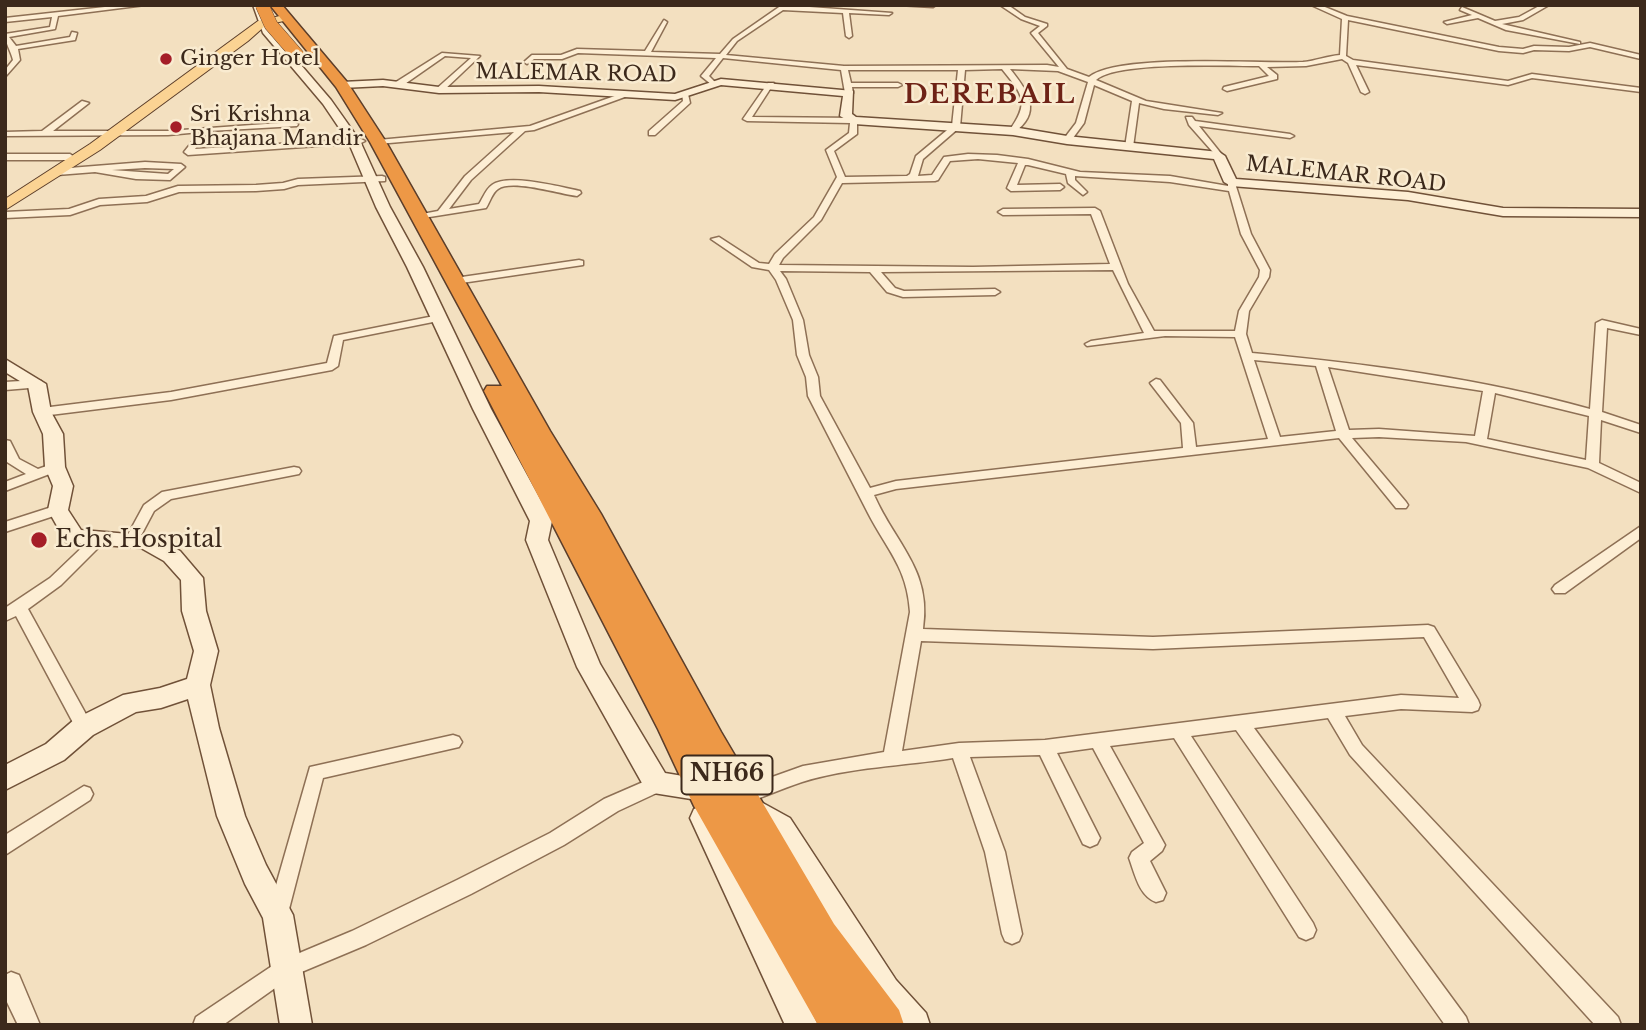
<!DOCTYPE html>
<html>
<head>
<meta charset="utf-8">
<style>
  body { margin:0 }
  #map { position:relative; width:1646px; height:1030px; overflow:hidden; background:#f3e0c0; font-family:"Libre Baskerville",serif }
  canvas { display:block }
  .frame { position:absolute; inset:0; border:7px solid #3c291b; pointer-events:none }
</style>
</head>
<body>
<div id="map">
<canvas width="1646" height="1030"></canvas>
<div class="frame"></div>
</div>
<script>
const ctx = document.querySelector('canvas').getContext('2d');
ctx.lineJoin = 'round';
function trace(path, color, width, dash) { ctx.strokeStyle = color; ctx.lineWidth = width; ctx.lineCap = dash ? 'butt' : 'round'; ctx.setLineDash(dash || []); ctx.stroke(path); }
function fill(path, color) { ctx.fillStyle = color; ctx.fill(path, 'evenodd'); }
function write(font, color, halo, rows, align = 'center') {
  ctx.font = font + ' "Libre Baskerville",serif'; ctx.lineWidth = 5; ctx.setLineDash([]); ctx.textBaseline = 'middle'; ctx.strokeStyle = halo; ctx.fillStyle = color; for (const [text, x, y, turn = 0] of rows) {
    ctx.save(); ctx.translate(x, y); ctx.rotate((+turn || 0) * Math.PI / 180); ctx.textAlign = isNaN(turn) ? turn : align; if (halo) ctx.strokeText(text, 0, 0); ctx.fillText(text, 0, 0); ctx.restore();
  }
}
const street = new Path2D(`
  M123,5H145L58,16L55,29L9,37L16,46L70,37L72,32L77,33L75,40L18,49L20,60L5,77V70L13,60C11,51 5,43 5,34L50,27L52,17L5,22V18Z
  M782,5L892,13L889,15L849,13L852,36L849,38L846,36L843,13L783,10L737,41L726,55L844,66L1047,65L1059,67L1031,33L1040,26L1021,19L1000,5H1008L1025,17L1047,24V26L1038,33L1067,69L1089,77C1118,53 1259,64 1303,62C1315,61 1327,56 1340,55L1342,19L1311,5H1320L1347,16L1499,47L1523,49L1534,46L1569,47L1590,43L1641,55V59L1590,47L1569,51L1534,50L1523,53L1499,51L1348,20L1346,56L1353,60L1508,81L1532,74L1641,88V92L1532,78L1508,85L1356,65L1369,92L1365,94L1361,92L1348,63L1342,59L1306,66L1267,67L1277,75V79L1227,91L1223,89L1224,87L1269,76L1259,66C1228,66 1114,61 1096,80L1146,101L1222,113L1218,115L1164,109L1139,103L1133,147L1129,149L1125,147L1132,101L1094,85L1084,123L1070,142H1064L1063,140L1076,123L1088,82L1058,71L1010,69C1028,91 1043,113 1013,133L1009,131C1030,102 1023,95 1002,69L965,70L960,127L923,159L918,176L932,175L944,157L968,154L997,155L1028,159L1080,172L1170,176L1228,186V180H1234L1251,234L1270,270L1269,277L1249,311L1246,334L1252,353C1367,364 1480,378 1590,409L1596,323L1602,320L1641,329V335L1607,328L1602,412L1641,425V433L1601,420L1599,463L1641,483V493L1588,468L1466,442L1379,437L1352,438L1406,502L1408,505L1406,508H1396L1339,438L896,489L874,495C896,545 932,570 923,629L1153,637L1428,625L1434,627L1478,700L1480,705L1478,710L1472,712L1401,709L1345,716L1362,745L1618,1017L1621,1025H1595L1350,755L1328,718L1254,728L1466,1017L1469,1025H1445L1236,730L1191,736L1313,923L1316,930L1313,937L1306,940L1299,937L1174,738L1110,746L1165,845L1162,851L1150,861L1166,893L1163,900L1156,902C1139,896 1135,874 1129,858L1132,852L1144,843L1093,748L1057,753L1100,838L1097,844L1090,847L1083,844L1040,755L970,757L1005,852L1022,934L1019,941L1012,944L1005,941L1002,934L985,852L953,758C904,766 849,767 802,782C781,789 761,798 740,805L733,803L731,797L733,791L803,766L884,752L910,612C907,567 887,550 868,513C848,474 828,435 808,396L806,377L797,355L793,320L776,280L769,270L752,267L711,239L719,237L759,263L769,264L775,254L814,217L837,177L826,150L849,133L850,123L747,121L743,119L768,83H774L752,117L857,118V134L834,151L845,177L907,176L910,174L916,156L952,126L958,70H848L851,83H898L902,85L898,87H852L853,93L849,95L845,93L841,70L723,58L709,76L716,83L712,85L701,76L716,58L578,53L562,59H534L527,64L524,62L532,55H561L577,49L645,51L664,20L667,22L651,52L720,54L733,39ZM978,159L1018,163L1007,188L1011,191L1060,190L1064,187L1060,184L1017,185L1025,165H1028L1066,174L1068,183L1083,195L1087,192L1075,180V176L1170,182L1229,191L1241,234L1260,270L1259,277L1239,311L1235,331H1154L1128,284L1100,211L1095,208L1003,209L998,212L1003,215L1091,214L1110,264L973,267L779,265L783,258L821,220L842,183L935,181L938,180L950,161ZM1113,270L1144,333L1091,341L1085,344L1087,346L1165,336L1235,337L1268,439L1196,447L1193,423L1160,380L1156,379L1150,383L1181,423L1183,448L896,481L870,488L820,396L818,377L809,355L803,320L786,279L780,271L870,272L887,292L903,297L995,295L1000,292L995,289L904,291L895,288L881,272ZM1254,360L1316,366L1336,431L1280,437ZM1328,367L1483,391L1475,436L1379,429L1349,430ZM1495,393L1589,416L1586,460L1487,439ZM1424,637L1459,698L1401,695L1045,740L959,743L902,751L921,641L1153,649Z
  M898,5H936L933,7Z
  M1541,5H1549L1523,20L1502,24L1580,42V44L1506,30L1478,18L1447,24L1444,22L1472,15L1460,10L1462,7L1495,21L1519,17Z
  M442,53L480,56L442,92L435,90L471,58L445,56L402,86H396V82Z
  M626,92L633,94L534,130L525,131L471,180L449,209L479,204C483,198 486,189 492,185C508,173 561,187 580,191L581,193L577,196C560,194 512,179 498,189C492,193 490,202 486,208L417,219V215L438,211L465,176L514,132L378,144L374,142L378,140L530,126Z
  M682,94H688L690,103L655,135H649V131L683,101Z
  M82,101L89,103L53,131H168L294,122L298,124L297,126L209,131L195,149L361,139L365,141L361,143L188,155L184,152L200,132L168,135L5,136V132L42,131Z
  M1186,117H1192L1195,121L1290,134L1294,136L1290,138L1199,126L1223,156L1219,159L1189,125Z
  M5,154H70L74,157L70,160H5Z
  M145,162L181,164L185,167L170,180L136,179L95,172L57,175L53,172L57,169ZM145,168L174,169L168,174L112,170Z
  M382,176L385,177V181L298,185L284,189L256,191L179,192L147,202L100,205L70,215L5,218V212L69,209L99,199L146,196L178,186L256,185L283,183L298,179Z
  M579,260L583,261V265L455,284L450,281L455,278Z
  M439,315L443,316V320L343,340L338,366L332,370L171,400L42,416L36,412L42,408L171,392L327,363L334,336Z
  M37,380L41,381L43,384L41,387L5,390V382Z
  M5,440L10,441L19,459L38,469L55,463L62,467L60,470L5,491V482L26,474L7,462Z
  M294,467L299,468L301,471L299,474L171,499L154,511L137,543L132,545L125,540L144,505L162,492Z
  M58,505L65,510L63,513L5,532V522Z
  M1641,526V538L1565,593H1555L1552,589L1555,585Z
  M99,534L106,539L104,542L61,585L28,609L93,727L90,732L84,734L78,732L16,616L5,621V608L50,578L94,536Z
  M453,735L459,737L462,742L459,747L323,778L288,913L285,920L278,923L271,920L268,913L310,767Z
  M657,776L663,778L666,784L663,790L618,811L564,845L471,894L366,945L292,976L223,1025H193L196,1017L278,962L352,931L457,880L550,833L604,799Z
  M84,786L90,788L93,794L90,800L5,855V835Z
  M11,972L19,975L40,1025H18L5,998V975Z`);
const secondary = new Path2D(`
  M253,5H262L271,30L331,100L360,141L390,207L423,267L491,409L552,521L548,540L600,664L665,773L701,779L705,787L701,795L691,799L647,792L577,667L526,540L530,521L473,409L407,267L376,207L348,141L323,104L263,33Z
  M721,79L853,91L852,114L856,117L1013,127L1067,136L1219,152L1225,156L1236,179L1408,192L1503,208L1641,209V217L1503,216L1408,200L1231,186L1224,182L1214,159L1067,144L1013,135L854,124L840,116L843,96L721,85L675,100L539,92L439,93L383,86L342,88L337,85L342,82L383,80L439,87L539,86L675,94Z
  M5,359L46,384L51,412L63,434L65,467L73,486L68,510L81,530L153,536L180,551L203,578L206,611L218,651L210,685L219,728L245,816L266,865L293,915L312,1025H280L263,918L245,884L217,816L188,699L161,708L136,712L93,735L64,760L5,790V765L46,744L75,719L123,695L160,688L187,679L194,651L182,611L181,580L164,561L141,548L66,542L48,510L53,486L45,467L43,434L33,412L28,386L5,372Z
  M750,796L790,818L896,980L926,1013L930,1025H892L874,1002L770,836L740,817L736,808L740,799Z
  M704,805L714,809L818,1025H785L690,818L694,809Z`);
const primary = new Path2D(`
  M284,15L288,16V20L266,25L248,41L100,150L5,210V199L90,144L258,21Z`);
const highway = new Path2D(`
  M270,5H282L347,82L386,142L550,431L601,514L721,732L834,924L899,1010L904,1025H818L694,806L658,729L484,391L487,386H502L370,142L336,87Z`);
trace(street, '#8e7055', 3);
trace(secondary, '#705138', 3);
trace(primary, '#5c3e2a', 2);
trace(highway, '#5c3e2a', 3);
fill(street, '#fdeed4');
fill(secondary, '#fdeed4');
fill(primary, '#fbd393');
fill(highway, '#ed9846');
const highwayBridge = new Path2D(`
  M262,5L271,25L298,56`);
trace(highwayBridge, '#5c3e2a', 14, []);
trace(highwayBridge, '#ed9846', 13);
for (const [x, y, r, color] of [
  [166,59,7,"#a51e28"],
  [176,127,7,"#a51e28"],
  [39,540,9,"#a51e28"]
]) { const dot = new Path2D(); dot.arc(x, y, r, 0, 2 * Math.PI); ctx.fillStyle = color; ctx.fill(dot); trace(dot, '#f9ebd0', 2.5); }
write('21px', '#3c291b', '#f9ebd0', [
  ["Ginger Hotel",180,59],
  ["Sri Krishna",190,115],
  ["Bhajana Mandir",190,139]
], 'left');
write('21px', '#3c291b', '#f9ebd0', [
  ["MALEMAR ROAD",576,74,1],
  ["MALEMAR ROAD",1346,175,6]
]);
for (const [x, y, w] of [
  [727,775,91]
]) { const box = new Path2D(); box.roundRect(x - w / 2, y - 19.5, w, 39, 5); ctx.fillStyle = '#f9ebd0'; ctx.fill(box); trace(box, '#3c291b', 2); }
write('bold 23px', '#3c291b', null, [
  ["NH66",727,775]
]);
write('24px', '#3c291b', '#f9ebd0', [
  ["Echs Hospital",55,540]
], 'left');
ctx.letterSpacing = '2px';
write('bold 26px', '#6e2216', '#f9ebd0', [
  ["DEREBAIL",990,96]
]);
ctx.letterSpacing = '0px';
</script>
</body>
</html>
